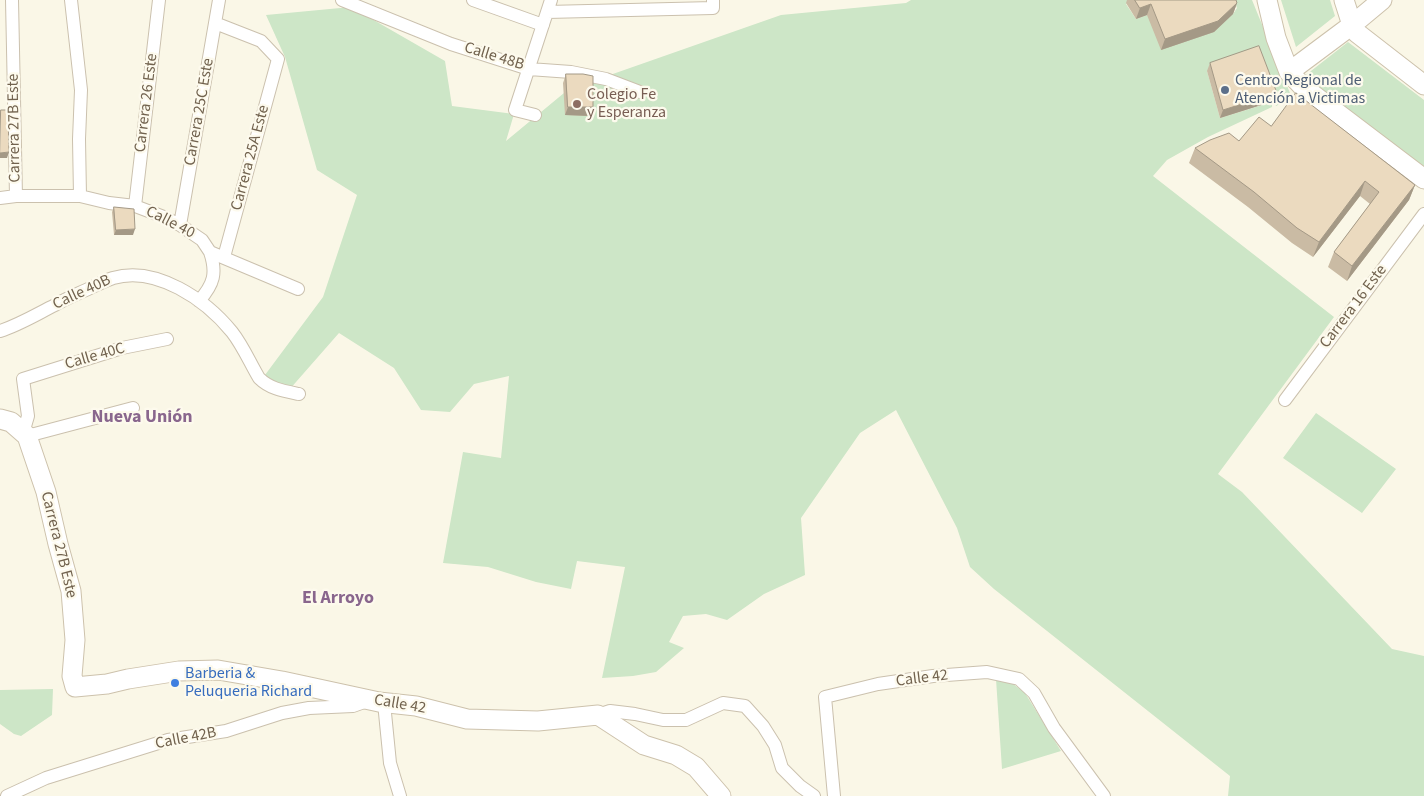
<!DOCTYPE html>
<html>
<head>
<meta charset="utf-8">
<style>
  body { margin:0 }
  canvas { display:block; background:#faf7e7 }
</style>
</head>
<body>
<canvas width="1424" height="796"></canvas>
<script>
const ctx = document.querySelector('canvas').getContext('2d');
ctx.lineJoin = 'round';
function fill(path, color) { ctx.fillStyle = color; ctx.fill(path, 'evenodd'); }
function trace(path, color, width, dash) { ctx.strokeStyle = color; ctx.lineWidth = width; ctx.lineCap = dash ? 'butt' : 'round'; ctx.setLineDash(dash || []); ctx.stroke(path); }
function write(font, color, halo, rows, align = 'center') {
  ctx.font = font + ' "Source Sans 3",sans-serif'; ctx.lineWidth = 4.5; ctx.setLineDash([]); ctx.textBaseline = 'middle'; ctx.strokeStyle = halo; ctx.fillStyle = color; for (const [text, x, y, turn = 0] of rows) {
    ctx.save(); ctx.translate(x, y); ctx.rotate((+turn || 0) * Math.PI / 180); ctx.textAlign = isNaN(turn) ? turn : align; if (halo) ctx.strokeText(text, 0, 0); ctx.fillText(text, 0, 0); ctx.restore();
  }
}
fill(new Path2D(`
  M911,0H1131L1126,4L1136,19L1147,15L1233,14L1237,8L1234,0H1252L1292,98L1276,106L1274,101L1207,71L1220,118L1272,102V107L1208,137L1167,160L1153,176L1334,317L1218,474L1242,492L1392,649L1424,656V796H1228L1230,776L994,589L970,567L957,528L896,410L860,433L801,518L805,575L764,594L727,620L706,614L683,616L669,642L684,648L656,672L633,676L602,678L625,567L577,561L571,589L536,582L488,567L443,563L463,452L501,458L509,376L474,384L450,412L421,410L394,368L339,333L289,390L262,379L323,297L357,195L317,170L285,57L266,15L351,7L445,61L452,106L514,114L506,141L564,93L590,82L781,15L906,3Z
  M1281,0H1330L1335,16L1296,47Z
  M1348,42L1424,100V168L1302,78Z
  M1316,413L1396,469L1362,513L1283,458Z
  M996,679L1012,683L1025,693L1061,751L1002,769Z
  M53,689L52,715L21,736L14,734L0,724V690Z`), '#cde6c7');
const street = new Path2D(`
  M12,0L16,196
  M71,0L81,90L79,139L80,196
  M342,0L451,44L529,69L571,72L606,79L640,92
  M473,0L543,25
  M547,12L713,8V0
  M215,23L261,41L278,59L224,257
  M535,115L515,110L551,0
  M0,198L16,196H80L109,203L135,206L164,217L180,225L202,240L210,252L298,289
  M135,206L159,0
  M180,225L219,0
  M199,301C214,284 217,273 210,252
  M0,331C19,325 37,314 55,305C65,299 75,295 86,290C95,286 104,281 113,278C156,265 206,300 232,332C243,346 250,363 259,378C270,389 284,391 299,394
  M1285,400L1424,214
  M23,433L28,416L23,379L122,348L167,339
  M27,436L133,408
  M384,703L390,763L400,796
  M598,715L610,711L635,714L663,720H686L723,703L745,706L763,726L775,745L782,768L800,786L814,796
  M7,796L46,778L168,740L226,731L282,713L309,708L353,706L367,701
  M834,796L825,697L878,684L933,676L987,672L1019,679L1034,693L1054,728L1104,796`);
const secondary = new Path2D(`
  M1267,0L1276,38L1289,72L1303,87L1424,179
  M1344,0L1352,25L1357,33L1424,85
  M1289,72L1352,25L1382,0
  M0,419L11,422L27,436L46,492L58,544L71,591L75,640L72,676L75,687L107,684L128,679L179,671L218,670L282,681L379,702L416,706L467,719L538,721L598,715L644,745L676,755L696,767L721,796`);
trace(street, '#cbc1ae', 14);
trace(secondary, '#cdc2ac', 21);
trace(street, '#fff', 12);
trace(secondary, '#fff', 19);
fill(new Path2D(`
  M1127,0H1236L1237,3L1233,14L1214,32L1161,50L1147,15L1136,19L1126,3Z
  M1210,63L1277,93L1274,101L1220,118L1207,71Z
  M566,74L590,116L565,115L563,83Z
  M1271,126L1415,185L1409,200L1347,281L1328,267L1334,252L1370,204L1360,196L1313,257L1292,243L1248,207L1189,163L1195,148L1239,141Z
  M114,207L133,235H114L112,212Z`), '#cabba4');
fill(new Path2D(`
  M1237,3L1233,14L1214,32L1161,50L1165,39Z
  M1151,4L1147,15L1136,19L1140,8Z
  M1277,93L1274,101L1220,118L1223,110Z
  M568,107H593L590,116L565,115Z
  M9,152L7,158H0V153Z
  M1365,181L1360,196L1313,257L1319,242Z
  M1415,185L1409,200L1347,281L1352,266Z
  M135,229L133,235H114L116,230Z`), '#a49986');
const building = new Path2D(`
  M1135,0H1236L1237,3L1218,21L1165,39L1151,4L1140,8Z
  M1259,46L1277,93L1223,110L1210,63Z
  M566,74H583L593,76V107H568Z
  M1296,93L1415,185L1352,266L1334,252L1379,192L1365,181L1319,242L1297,228L1254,192L1195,148L1210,140L1229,133L1239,141L1259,117L1271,126Z
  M1,110H8L9,152L0,153Z
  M114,207L134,209L135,229L116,230Z`);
fill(building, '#ebdabf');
trace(building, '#a49986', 1);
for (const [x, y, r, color] of [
  [1225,90,5,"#5c6f8a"],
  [577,104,5,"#8d6e63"],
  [175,683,5,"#3f7fe0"]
]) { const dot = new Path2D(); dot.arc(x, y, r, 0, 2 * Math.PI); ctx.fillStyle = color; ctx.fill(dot); trace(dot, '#fdfaed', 2); }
write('16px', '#71624e', '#fdfaed', [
  ["Calle 48B",494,57,17],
  ["Carrera 26 Este",147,103,-83],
  ["Carrera 25C Este",200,112,-80],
  ["Carrera 27B Este",15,128,-91],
  ["Carrera 25A Este",251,158,-75],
  ["Calle 40",170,223,27],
  ["Calle 40B",82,293,-25],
  ["Carrera 16 Este",1354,307,-53],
  ["Calle 40C",95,357,-16],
  ["Carrera 27B Este",58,545,76],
  ["Calle 42",922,679,-7],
  ["Calle 42",400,705,10],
  ["Calle 42B",186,739,-11]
]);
write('16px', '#4e5e75', '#fdfaed', [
  ["Centro Regional de",1235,81],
  ["Atención a Victimas",1235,99]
], 'left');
write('16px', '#785e54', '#fdfaed', [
  ["Colegio Fe",587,95],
  ["y Esperanza",587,113]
], 'left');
write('16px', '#366cbe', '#fdfaed', [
  ["Barberia &",185,674],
  ["Peluqueria Richard",185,692]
], 'left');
write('bold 18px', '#89668d', '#fdfaed', [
  ["Nueva Unión",142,418],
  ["El Arroyo",338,599]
]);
</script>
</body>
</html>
